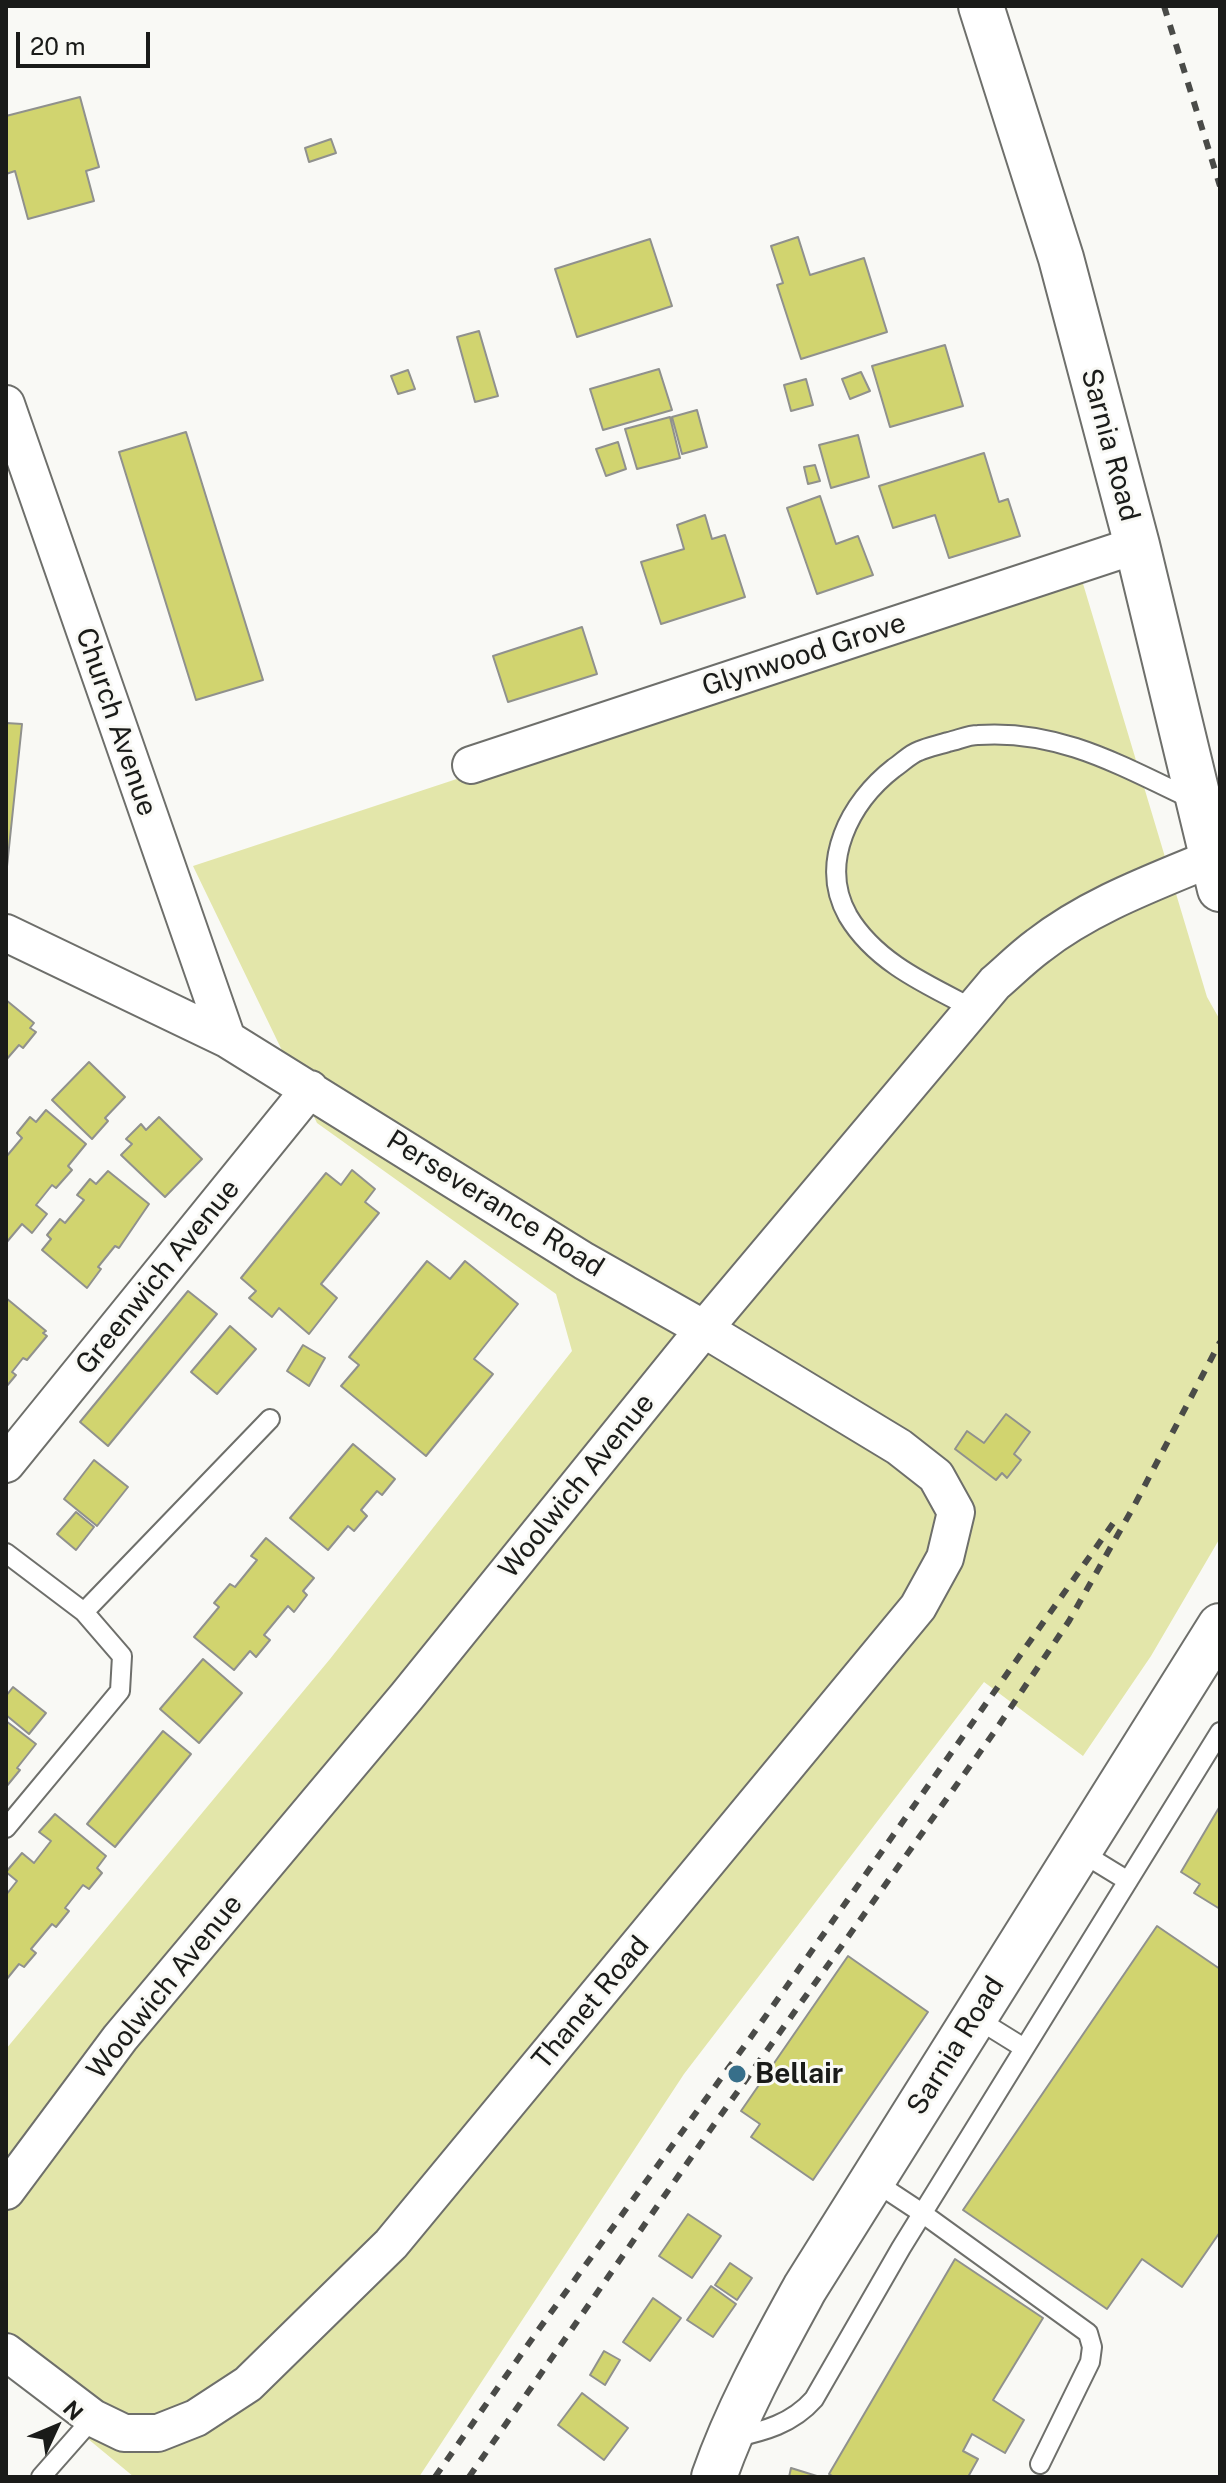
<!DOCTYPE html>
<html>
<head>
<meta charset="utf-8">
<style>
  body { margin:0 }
  #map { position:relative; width:1226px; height:2483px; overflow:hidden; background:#f9f9f5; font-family:"Public Sans",sans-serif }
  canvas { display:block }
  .frame { position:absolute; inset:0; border:8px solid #1a1b19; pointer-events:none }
  .north { position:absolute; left:16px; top:2387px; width:80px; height:80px; -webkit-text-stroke:6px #f9f9f5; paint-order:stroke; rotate:46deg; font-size:22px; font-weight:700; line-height:32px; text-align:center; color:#1a1b19 }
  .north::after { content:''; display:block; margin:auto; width:28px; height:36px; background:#1a1b19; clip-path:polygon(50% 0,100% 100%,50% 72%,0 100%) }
  .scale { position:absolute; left:16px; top:32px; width:134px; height:36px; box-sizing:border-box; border:4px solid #1a1b19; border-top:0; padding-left:10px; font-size:24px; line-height:28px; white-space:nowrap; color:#1a1b19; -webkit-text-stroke:6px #f9f9f5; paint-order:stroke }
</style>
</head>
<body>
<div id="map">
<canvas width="1226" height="2483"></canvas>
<div class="frame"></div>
<div class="north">N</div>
<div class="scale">20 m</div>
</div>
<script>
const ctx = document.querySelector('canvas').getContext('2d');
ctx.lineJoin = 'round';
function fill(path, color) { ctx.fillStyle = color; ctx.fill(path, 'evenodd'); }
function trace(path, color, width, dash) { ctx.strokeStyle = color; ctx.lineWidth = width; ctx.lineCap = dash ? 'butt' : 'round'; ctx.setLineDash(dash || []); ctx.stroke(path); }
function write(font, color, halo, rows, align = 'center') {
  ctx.font = font + ' "Public Sans",sans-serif'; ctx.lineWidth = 6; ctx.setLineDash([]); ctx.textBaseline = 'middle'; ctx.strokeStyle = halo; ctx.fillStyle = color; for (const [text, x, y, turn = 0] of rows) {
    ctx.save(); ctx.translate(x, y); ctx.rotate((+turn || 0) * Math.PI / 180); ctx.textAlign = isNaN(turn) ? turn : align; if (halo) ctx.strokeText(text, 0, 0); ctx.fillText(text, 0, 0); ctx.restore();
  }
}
fill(new Path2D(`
  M1081,577L1207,997L1220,1020V1538L1151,1656L1083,1756L984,1682L684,2074L419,2477H134L6,2371V2049L330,1659L572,1351L556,1294L317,1123L193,866L669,709Z`), '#e3e6aa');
const building = new Path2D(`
  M80,97L99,167L86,171L94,201L28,219L15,171L6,174V116Z
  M331,139L336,153L309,162L305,148Z
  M798,237L810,275L864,258L887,332L801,359L777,285L783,283L771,246Z
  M650,239L672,306L577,337L555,269Z
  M479,331L498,396L475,402L457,337Z
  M945,345L963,406L890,427L872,366Z
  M659,369L672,410L603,430L590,389Z
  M408,370L415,389L398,394L391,376Z
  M861,372L870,391L850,399L842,379Z
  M806,379L813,405L791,411L784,385Z
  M697,410L707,447L682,454L672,417Z
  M670,417L680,458L637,469L625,429Z
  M186,432L263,680L196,700L119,452Z
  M858,435L869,477L831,488L819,445Z
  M618,442L626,469L606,476L596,449Z
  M984,453L999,502L1008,499L1020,536L949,558L935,515L893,528L879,486Z
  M815,465L820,481L808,484L804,467Z
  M820,496L836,544L858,536L873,575L817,594L787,508Z
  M705,515L712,539L725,535L745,597L661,624L641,562L684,549L677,525Z
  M582,627L597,674L508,702L493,656Z
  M6,723L22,724L6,876Z
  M6,1000L34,1023L30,1028L36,1032L23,1048L19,1045L6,1060Z
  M89,1062L125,1097L105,1118L108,1121L92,1139L52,1100Z
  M46,1110L86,1144L68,1166L72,1170L56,1188L52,1185L36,1205L47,1214L32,1233L22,1224L6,1243V1157L22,1138L17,1133L30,1117L36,1122Z
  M159,1117L202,1159L165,1197L121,1155L132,1144L126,1139L141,1124L146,1130Z
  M352,1170L375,1189L365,1202L379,1213L321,1284L337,1298L309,1334L279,1308L272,1317L249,1298L256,1291L241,1278L326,1173L341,1185Z
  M108,1171L149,1204L119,1248L115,1246L98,1267L101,1269L87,1288L42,1250L51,1239L47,1235L60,1219L65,1223L84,1200L77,1195L90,1179L96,1184Z
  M427,1261L450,1279L465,1261L518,1304L474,1359L493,1374L426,1456L341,1386L359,1365L349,1357Z
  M188,1291L217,1314L108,1446L80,1422Z
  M6,1298L46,1331L43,1333L47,1336L27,1360L23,1358L12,1372L16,1375L6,1387Z
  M230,1326L256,1349L217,1394L191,1372Z
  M303,1345L325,1358L309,1386L287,1371Z
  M1006,1414L1030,1432L1014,1454L1021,1460L1007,1478L1002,1473L996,1480L955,1449L967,1431L984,1443Z
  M353,1444L395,1479L382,1495L377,1491L361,1510L367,1516L354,1531L348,1526L328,1550L290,1518Z
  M94,1460L128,1487L97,1526L64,1499Z
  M76,1512L94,1527L76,1550L57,1534Z
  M266,1538L314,1578L303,1591L307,1595L294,1612L288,1606L264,1635L270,1640L256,1657L250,1651L234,1670L194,1637L219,1607L214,1603L230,1584L235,1587L257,1560L251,1556Z
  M203,1659L242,1693L199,1743L160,1709Z
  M13,1687L46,1713L29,1734L6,1715V1696Z
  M6,1721L36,1744L17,1768L20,1770L6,1787Z
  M163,1731L191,1754L115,1847L87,1824Z
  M1220,1806V1909L1194,1893L1200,1884L1181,1872Z
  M55,1814L106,1856L97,1868L102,1873L89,1889L83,1885L65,1908L69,1911L56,1927L52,1924L31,1949L36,1953L24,1967L19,1964L6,1980V1895L17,1881L6,1872L22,1853L34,1863L51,1841L39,1832Z
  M1157,1926L1220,1969V2232L1182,2287L1142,2259L1107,2309L963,2210Z
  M848,1956L928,2012L813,2180L751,2137L760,2124L741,2111Z
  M688,2214L721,2236L692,2278L659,2256Z
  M955,2259L1043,2318L993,2400L1024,2420L1005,2453L972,2434L963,2451L978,2459L968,2477H834L829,2474Z
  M730,2263L752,2278L737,2300L715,2285Z
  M711,2286L736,2304L713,2337L687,2320Z
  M653,2298L681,2318L650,2361L623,2342Z
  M604,2351L620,2360L605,2385L590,2375Z
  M582,2393L628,2428L604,2460L558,2425Z
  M791,2468L820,2477H789Z`);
fill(building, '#d1d46f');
trace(building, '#90918d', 2);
const lane = new Path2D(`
  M974,1009C928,985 876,963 848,916C818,863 850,802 894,768C902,763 910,754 919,751C928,747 939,745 948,742C958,740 968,735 978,735C1060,729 1123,767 1196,801
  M6,1553L84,1612L122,1656L120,1691L6,1828
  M84,1612L270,1419
  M1079,1851L1128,1881
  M974,2017L1024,2048
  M872,2180L922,2213L1088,2333L1092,2347L1090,2362L1040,2464
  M733,2438C764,2431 792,2424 814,2399L901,2248L1220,1732
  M41,2477L93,2418`);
const street = new Path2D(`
  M6,404L227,1039
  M471,765L1137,545
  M6,933L227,1039L584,1261L704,1329L899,1447L936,1476L956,1512L945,1558L918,1607L391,2244L248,2384L196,2418L158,2433H124L93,2418L6,2352
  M6,1464L310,1089
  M6,2191L120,2038L407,1696L704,1329L995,983C1009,971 1023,957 1038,946C1089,906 1152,883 1212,858`);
const secondary = new Path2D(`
  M981,6L1061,258L1137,545L1220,889
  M714,2477C737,2411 771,2350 805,2288L1220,1626`);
trace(lane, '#6e6f6b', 22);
trace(street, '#6e6f6b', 40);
trace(secondary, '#6e6f6b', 48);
trace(lane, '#fff', 18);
trace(street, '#fff', 36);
trace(secondary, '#fff', 44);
trace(new Path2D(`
  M1164,6L1220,186
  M435,2477L539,2329L751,2037L1114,1522
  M469,2477L713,2126L995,1731L1069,1621L1134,1506L1220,1342`), '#4a4b48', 6, [10, 10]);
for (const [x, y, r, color] of [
  [737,2074,10,"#376f8a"]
]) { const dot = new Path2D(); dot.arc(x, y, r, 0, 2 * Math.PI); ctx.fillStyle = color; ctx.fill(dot); trace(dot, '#f9f9f5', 3); }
write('28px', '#1a1b19', '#f9f9f5', [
  ["Sarnia Road",1110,445,75],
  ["Glynwood Grove",804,655,-18],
  ["Church Avenue",116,722,71],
  ["Perseverance Road",495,1204,32],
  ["Greenwich Avenue",158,1277,-51],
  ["Woolwich Avenue",577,1486,-51],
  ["Woolwich Avenue",165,1987,-51],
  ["Thanet Road",591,2003,-50],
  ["Sarnia Road",956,2046,-58]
]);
write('bold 28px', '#1a1b19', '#f9f9f5', [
  ["Bellair",755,2074]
], 'left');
</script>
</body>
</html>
